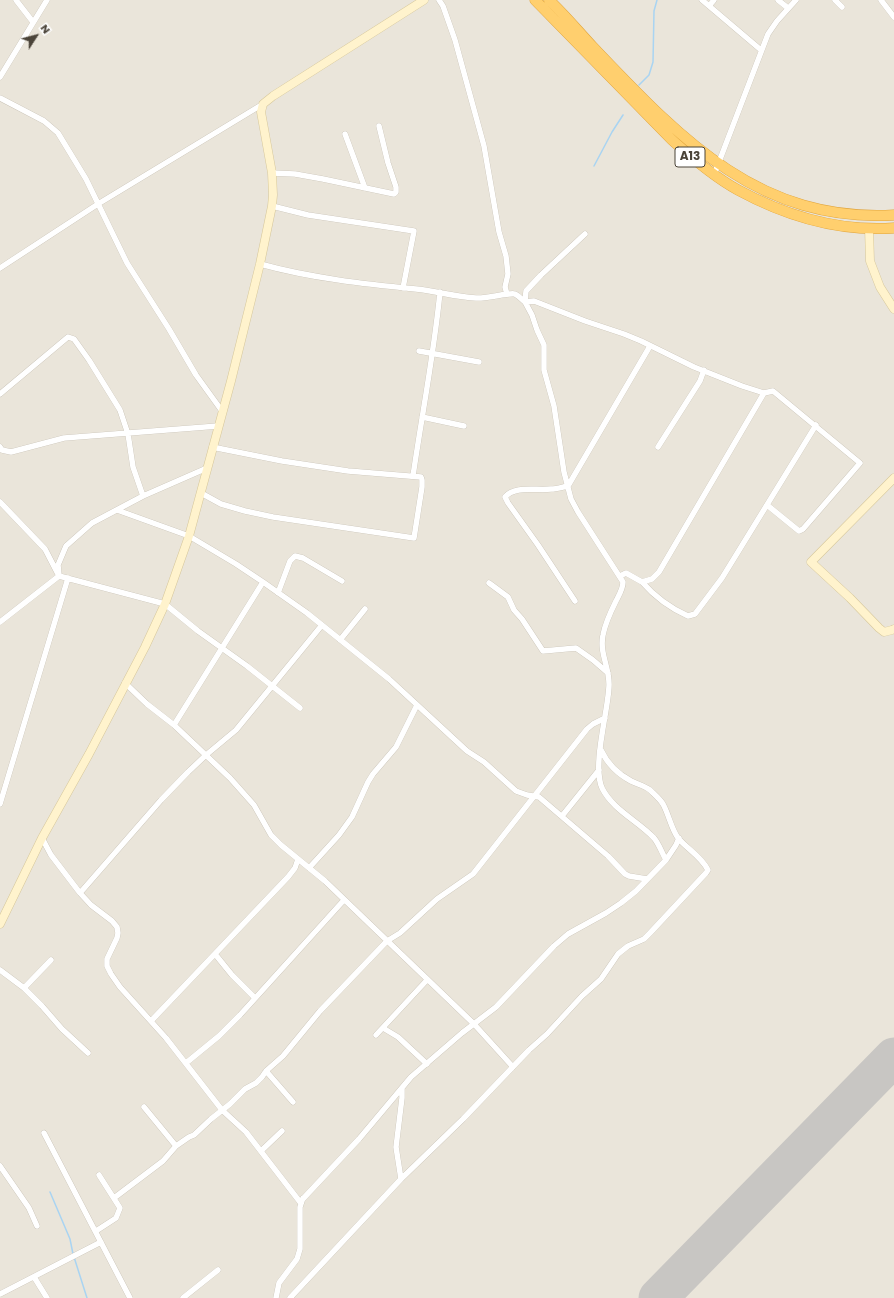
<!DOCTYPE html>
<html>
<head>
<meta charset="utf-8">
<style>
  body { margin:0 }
  #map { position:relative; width:894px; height:1298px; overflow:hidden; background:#f6f3ec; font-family:Poppins,sans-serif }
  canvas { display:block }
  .north { position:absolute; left:16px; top:16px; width:40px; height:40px; -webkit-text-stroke:3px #fff; paint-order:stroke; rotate:54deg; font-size:11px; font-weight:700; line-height:16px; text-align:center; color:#4b4439 }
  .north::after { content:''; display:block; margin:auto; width:14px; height:18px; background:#4b4439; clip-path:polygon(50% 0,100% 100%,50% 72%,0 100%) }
</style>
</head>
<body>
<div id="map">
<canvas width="894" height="1298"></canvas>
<div class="north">N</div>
</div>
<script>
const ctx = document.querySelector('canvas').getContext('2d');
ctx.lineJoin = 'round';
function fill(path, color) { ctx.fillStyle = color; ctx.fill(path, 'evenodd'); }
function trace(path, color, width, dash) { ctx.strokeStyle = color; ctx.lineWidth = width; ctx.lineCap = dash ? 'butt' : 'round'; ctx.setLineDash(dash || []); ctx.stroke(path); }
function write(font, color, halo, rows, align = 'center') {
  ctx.font = font + ' Poppins,sans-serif'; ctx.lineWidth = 3; ctx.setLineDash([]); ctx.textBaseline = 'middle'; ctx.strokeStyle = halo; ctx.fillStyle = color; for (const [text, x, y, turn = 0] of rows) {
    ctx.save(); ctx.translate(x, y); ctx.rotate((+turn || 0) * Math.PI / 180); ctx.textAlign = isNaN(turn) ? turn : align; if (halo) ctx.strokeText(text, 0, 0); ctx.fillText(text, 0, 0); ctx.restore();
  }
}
fill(new Path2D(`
  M0,0H894V1298H0Z`), '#eae5da');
trace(new Path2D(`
  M639,85L649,75L653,62L654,11L657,0
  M594,166L612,132L623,115
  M50,1192L70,1239L73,1254
  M74,1257L87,1298`), '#a9d4f2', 1.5);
trace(new Path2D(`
  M658,1298L894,1057`), '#c8c6c3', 39);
const street = new Path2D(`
  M16,0L33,22
  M439,0L443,6L455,40L484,146L499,232L506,256L508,274L505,287L507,294
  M702,0L761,50
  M778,0L788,8
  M835,0L842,7
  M881,0L894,17
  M709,6L714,0
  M0,77L47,0
  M0,98L44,121L58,133L86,179L127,263L169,329L196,375L222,411
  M345,134L365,188
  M272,173L295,174L323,179L394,194L396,192V187L388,163L379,126
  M714,175L768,34L777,21L796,0
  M272,206L308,215L414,231L403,288
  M585,234L541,275L526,291L525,302L532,315L537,330L544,345V370L554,406L564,472L571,499L578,512L623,582C623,589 619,595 616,601C611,611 605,624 603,635C599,653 610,668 609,686C608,712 592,765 602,788C613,810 638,821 654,838C659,844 662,853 666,860
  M260,264C311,278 364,284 416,289C436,291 456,297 476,298C486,299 510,292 515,294C519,296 522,300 525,302L534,301L585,321L624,334L641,341L694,367L742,386L764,393L659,572L652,579L642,582L626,573L620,576
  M0,268L98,204L263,104
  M419,351L479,362
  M764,393L773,391L860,463L803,529L799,531L767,505
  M0,394L68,337L74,339L89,360L120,410L128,434L133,467L143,496
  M422,417L464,426
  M0,447L2,450L11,452L64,438L218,426
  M658,447L700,381L704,370
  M413,476C422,414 434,354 440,292
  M201,493L221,504L245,511L273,517L414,538L422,487V480L421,477L348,471L282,461L212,447
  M0,502L45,549L59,576L58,565L66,546L92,523L143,496L207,468
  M117,510L189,536L236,564L263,582L307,613L389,679L467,751L484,762L516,791L527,795L539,797L608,856L625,874L629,876L647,879
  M642,582C655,597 670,608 688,616L695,614L722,578L816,425
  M489,583L508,597L514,610L522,619L543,651L576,648L593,660L608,673
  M278,593L290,561L295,556L303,558L342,581
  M575,601L538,545L508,503L505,497C514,485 538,491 551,489C557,489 562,487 568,486L650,346
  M0,622L59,576L165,604L198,631L247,666L300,708
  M340,640L365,609
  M125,683L147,704L174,725L230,778L254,805L271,835L281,845L325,881L474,1024L513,1067
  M174,725L263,582
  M0,804L68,578
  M562,816L599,770
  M42,838L51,855L80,893L91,905L112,921L117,927L118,933L117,938L107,959V966L111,974L120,987L166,1038L222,1110L246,1132L300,1202L359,1139L411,1077L462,1033L496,1007L554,946L568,934L606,913L621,903L636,891L666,860L676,845L679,838
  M309,868L339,835L352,817L368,782L373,774L396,747L417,705
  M80,893L161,800L188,772L206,755L236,730L322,625
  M215,954L232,975L255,998
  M0,970L24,988L42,1006L62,1029L88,1053
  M24,988L51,960
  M151,1021L288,877L295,868L298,859
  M383,1028L398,1037L427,1064
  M376,1035L427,980
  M186,1063L219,1036L240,1015L344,900
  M266,1071L293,1102
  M144,1107L176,1146
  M44,1133L130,1298
  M261,1151L282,1131
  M0,1166L29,1208L37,1226
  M401,1179L396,1147L402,1098V1088
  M114,1198L163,1161L176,1146L189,1137L194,1135L211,1119L230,1104L245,1089L256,1083L262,1077L266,1071L283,1056L320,1011L387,941L400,933L437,899L473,874L587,729L593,724L605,718
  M96,1231L116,1218L120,1208L99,1175
  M34,1277L47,1298
  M0,1294L101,1242
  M183,1298L218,1270
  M276,1298L279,1283L297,1259L300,1249V1207L303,1198
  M290,1298L401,1179L463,1119L529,1050L547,1034L582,996L601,979L618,954L628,946L644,939L650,933L706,873L708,870C701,856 687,849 678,838C671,828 669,815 663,804C660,799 654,794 650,790C645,786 637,784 631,781C618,774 607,763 601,750`);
const secondary = new Path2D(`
  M869,228L870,261L880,287L894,309
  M894,478L811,562L850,598L879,628L884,632L892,630L894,629
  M0,924L42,838L89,754L145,647L165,604L189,536L231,381L260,264L272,206L273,195L272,173L261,112L263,104L273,96L424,0`);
const highway = new Path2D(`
  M535,0L672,140C692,158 714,177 738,190C786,216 839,232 894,228
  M549,0C565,15 578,31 593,47C679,137 758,223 894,215`);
trace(street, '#c2bbae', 6);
trace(secondary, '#d6c79b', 9);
trace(highway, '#e0a43c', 11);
trace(street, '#fff', 5.5);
trace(secondary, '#fff3cd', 8);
trace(highway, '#ffcf6e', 10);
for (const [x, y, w] of [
  [690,157,30]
]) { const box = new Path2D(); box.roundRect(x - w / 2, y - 10, w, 20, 3); ctx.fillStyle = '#fff'; ctx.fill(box); trace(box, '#4b4439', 1); }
write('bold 12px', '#4b4439', null, [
  ["A13",690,157]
]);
</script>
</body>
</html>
